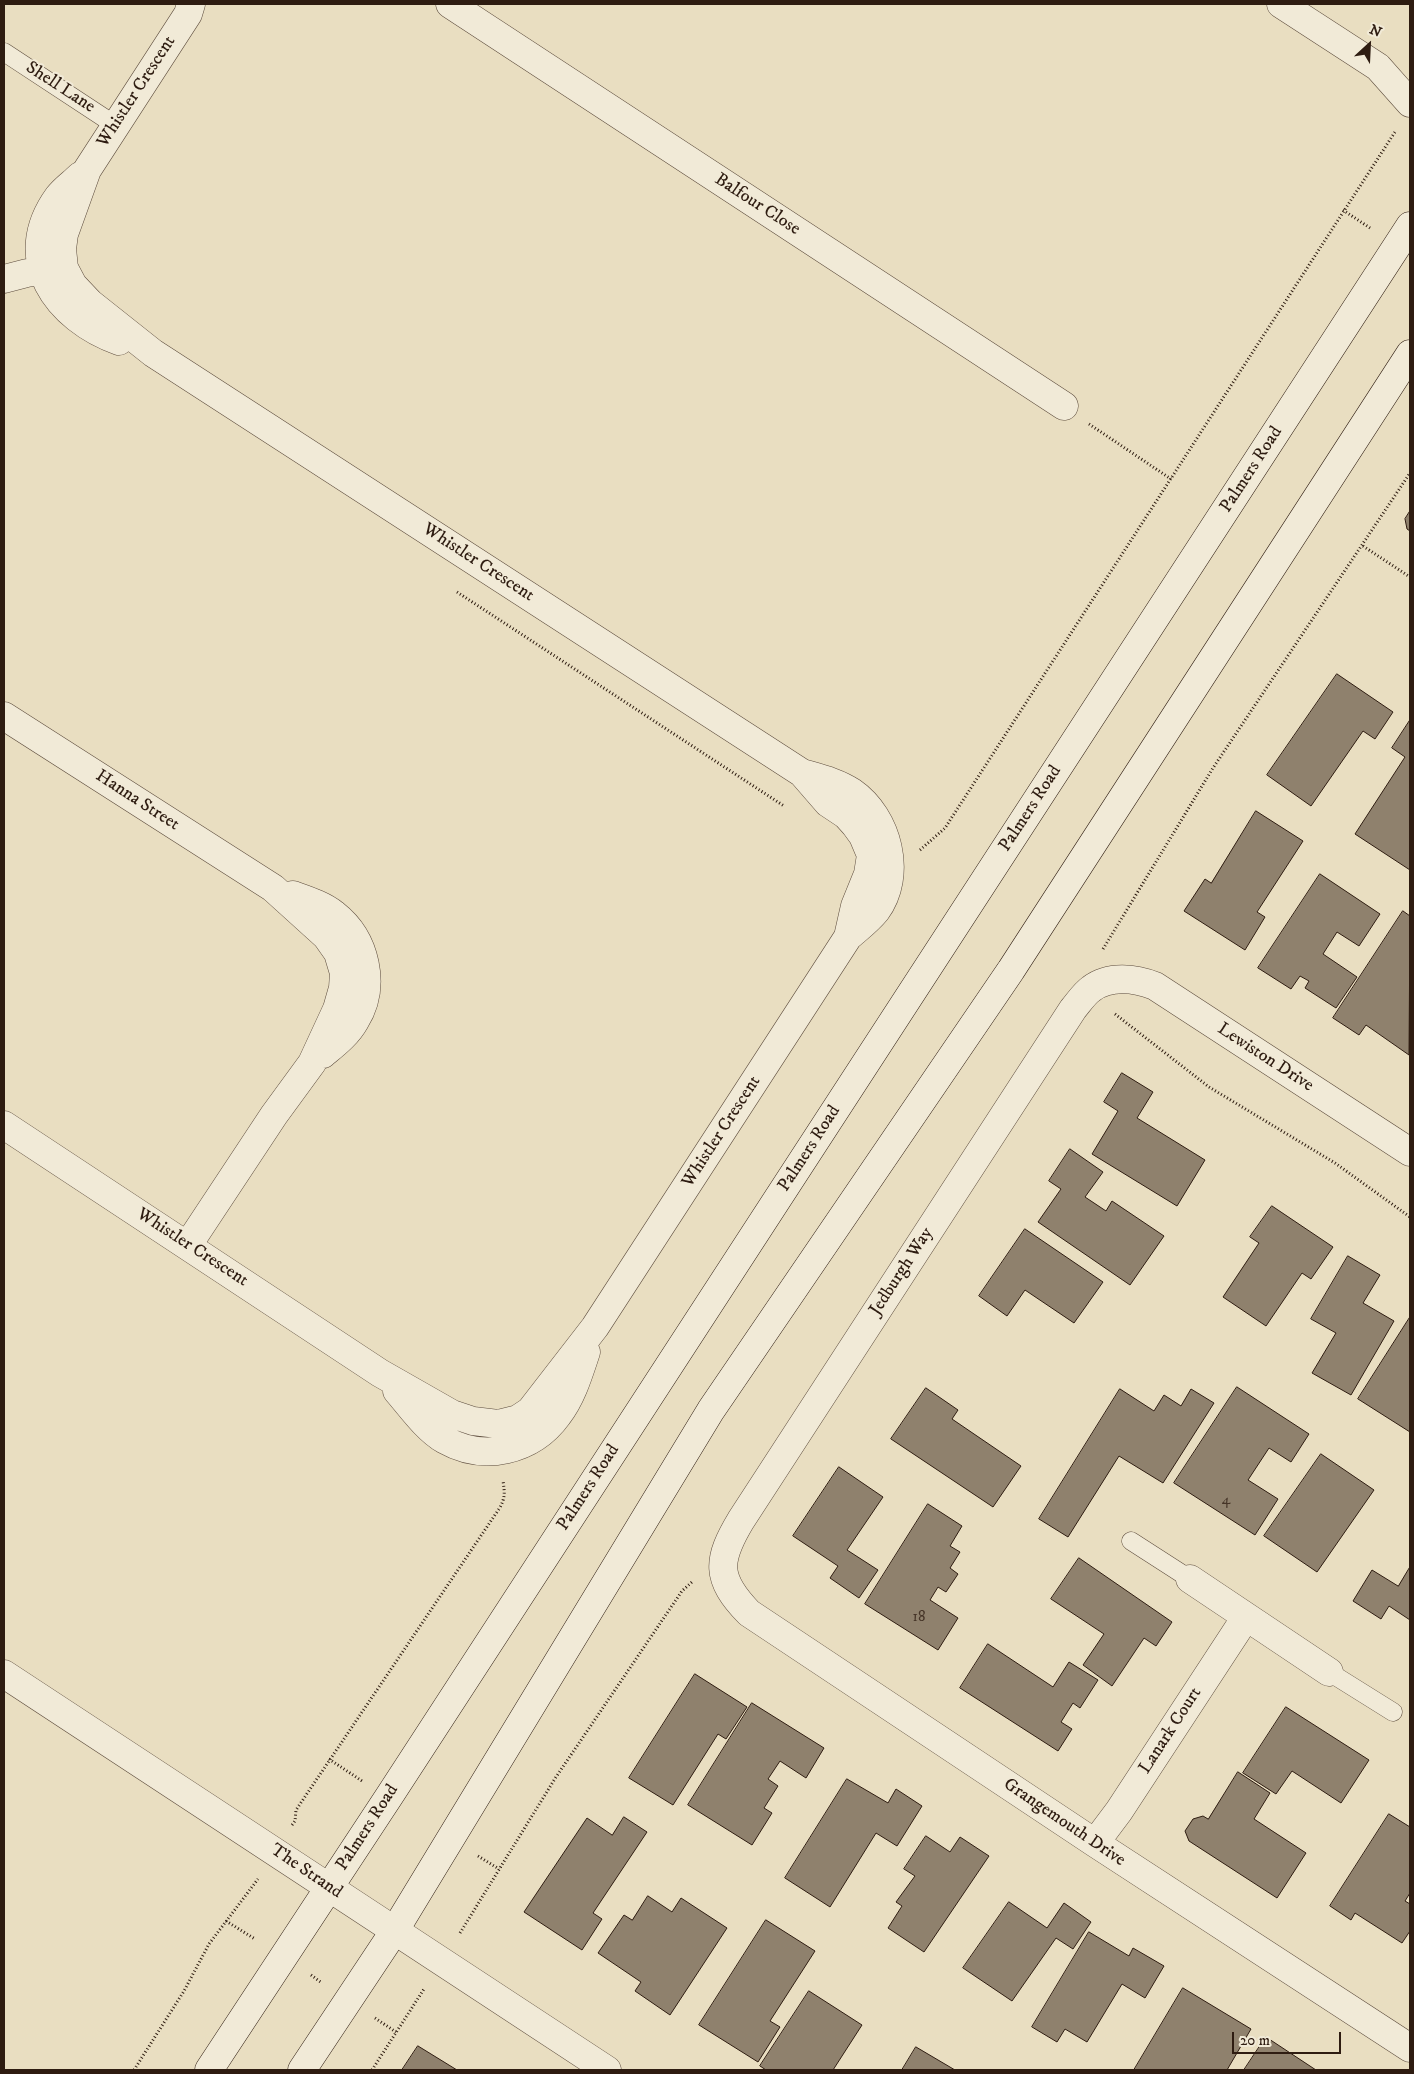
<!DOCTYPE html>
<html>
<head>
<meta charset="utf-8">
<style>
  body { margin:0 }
  #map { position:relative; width:1414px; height:2074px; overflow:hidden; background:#e9dec1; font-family:"IM FELL DW Pica",serif }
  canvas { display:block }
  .frame { position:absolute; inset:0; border:5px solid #2e1c11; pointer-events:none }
  .north { position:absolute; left:1344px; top:20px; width:50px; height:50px; -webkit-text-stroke:4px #f1ead7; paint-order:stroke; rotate:25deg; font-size:14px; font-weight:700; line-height:20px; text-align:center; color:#2e1c11 }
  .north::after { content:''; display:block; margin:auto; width:18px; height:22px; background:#2e1c11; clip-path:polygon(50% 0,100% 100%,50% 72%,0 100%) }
  .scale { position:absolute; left:1232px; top:2032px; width:109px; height:22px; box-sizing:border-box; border:2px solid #2e1c11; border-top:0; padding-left:6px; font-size:15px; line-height:18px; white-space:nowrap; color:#2e1c11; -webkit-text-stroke:4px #f1ead7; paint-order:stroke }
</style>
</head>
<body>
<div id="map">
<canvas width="1414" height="2074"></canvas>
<div class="frame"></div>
<div class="north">N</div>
<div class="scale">20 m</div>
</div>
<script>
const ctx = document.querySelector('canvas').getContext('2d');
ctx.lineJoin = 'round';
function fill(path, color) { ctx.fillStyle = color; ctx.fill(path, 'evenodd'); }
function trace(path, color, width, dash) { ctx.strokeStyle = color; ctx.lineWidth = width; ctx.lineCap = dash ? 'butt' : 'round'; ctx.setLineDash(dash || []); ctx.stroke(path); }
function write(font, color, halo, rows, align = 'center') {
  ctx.font = font + ' "IM FELL DW Pica",serif'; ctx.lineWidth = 4; ctx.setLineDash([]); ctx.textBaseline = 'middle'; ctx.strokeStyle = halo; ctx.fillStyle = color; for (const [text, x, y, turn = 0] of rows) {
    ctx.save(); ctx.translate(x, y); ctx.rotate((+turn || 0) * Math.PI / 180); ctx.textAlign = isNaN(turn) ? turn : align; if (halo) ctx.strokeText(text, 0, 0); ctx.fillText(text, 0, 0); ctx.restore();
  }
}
const building = new Path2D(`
  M1410,511V531L1407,529L1405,519Z
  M1337,674L1393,712L1375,739L1363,731L1311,806L1267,775Z
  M1410,720V870L1355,834L1405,757L1392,748Z
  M1256,811L1303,841L1257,912L1265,917L1245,950L1184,911L1205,879L1211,883Z
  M1320,874L1380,914L1359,946L1337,932L1323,954L1357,977L1336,1008L1305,988L1309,981L1300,976L1291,989L1258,968Z
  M1403,911L1410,916L1409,1055L1366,1025L1359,1035L1333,1018Z
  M1122,1073L1153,1092L1137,1118L1205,1160L1177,1206L1092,1154L1118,1111L1104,1102Z
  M1070,1149L1103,1172L1085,1197L1106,1211L1112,1201L1164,1236L1130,1285L1038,1222L1061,1189L1049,1181Z
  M1272,1206L1333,1247L1311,1279L1302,1273L1266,1326L1223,1297L1259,1243L1250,1237Z
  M1025,1229L1103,1282L1074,1323L1025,1290L1007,1316L979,1296Z
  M1348,1256L1380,1275L1363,1303L1394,1321L1351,1395L1312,1373L1336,1333L1311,1319Z
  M1410,1317V1432L1358,1399Z
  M1237,1387L1309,1434L1291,1462L1269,1448L1248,1480L1278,1499L1255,1535L1174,1483Z
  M926,1388L958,1410L952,1419L1021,1466L993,1507L891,1439Z
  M1120,1389L1154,1411L1164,1395L1181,1406L1191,1389L1214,1403L1163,1483L1119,1456L1068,1537L1039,1519Z
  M1321,1454L1374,1490L1317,1572L1264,1536Z
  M839,1467L883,1497L847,1550L878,1570L859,1598L830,1578L838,1566L793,1536Z
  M928,1504L962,1526L950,1546L960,1552L950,1568L958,1574L946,1592L938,1587L930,1600L958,1618L938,1650L865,1604Z
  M1079,1558L1172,1622L1156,1646L1144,1638L1112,1686L1083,1665L1104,1634L1051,1599Z
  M1410,1567V1620L1389,1606L1381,1619L1353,1601L1372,1570L1398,1586Z
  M988,1644L1053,1687L1069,1662L1098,1680L1080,1708L1073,1703L1061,1722L1072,1729L1058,1751L960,1688Z
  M695,1674L747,1707L726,1739L718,1734L673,1805L629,1778Z
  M752,1703L824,1748L806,1778L780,1761L768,1779L778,1786L764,1808L772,1813L752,1845L688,1805Z
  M1286,1707L1369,1760L1341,1803L1292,1771L1276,1794L1243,1773Z
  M1238,1772L1270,1793L1254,1819L1306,1853L1277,1898L1189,1841L1185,1831L1193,1819L1203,1816L1208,1819Z
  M847,1779L888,1803L896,1789L922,1806L897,1846L876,1833L830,1907L785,1878Z
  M1389,1814L1410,1827V1893L1405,1901L1410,1904V1931L1402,1943L1355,1913L1351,1920L1330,1906Z
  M624,1817L647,1832L593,1913L602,1919L582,1950L524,1912L587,1818L612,1835Z
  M926,1836L950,1852L960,1837L989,1856L924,1952L888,1928L902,1906L896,1902L915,1876L904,1869Z
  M648,1896L672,1912L681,1898L727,1928L670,2015L635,1991L641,1982L598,1953L624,1915L632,1920Z
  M1009,1902L1047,1928L1064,1903L1091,1922L1073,1949L1056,1938L1012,2001L963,1968Z
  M766,1920L815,1951L770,2021L780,2027L758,2062L699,2025Z
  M1089,1932L1129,1956L1133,1948L1164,1966L1145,1998L1122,1984L1087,2042L1065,2029L1057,2042L1032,2027Z
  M1183,1988L1251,2029L1227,2070H1134Z
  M809,1991L862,2025L833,2070H766L760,2066Z
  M1266,2037L1316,2070H1244Z
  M418,2046L457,2070H402Z
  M916,2047L955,2070H902Z`);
fill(building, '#8f816d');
trace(building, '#2e1c11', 1);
const service = new Path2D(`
  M4,52L115,125
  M1131,1541L1190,1579
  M1329,1672L1393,1712`);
const minor = new Path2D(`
  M450,4L1064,406
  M1281,4L1378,67L1410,103
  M80,176C73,183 64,189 58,197C13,259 57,319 119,341
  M4,279L27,273L61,268
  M4,716L273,888L326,936L338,953L344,973L343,988L337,1009L312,1063L274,1115L188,1245
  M802,773L828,803L846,815L855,825L863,836L871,855L868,874L855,906L848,937
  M293,895C307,900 323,905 334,914C366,939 377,986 355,1021C347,1035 335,1044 323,1054
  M4,1125L380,1373L452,1414L473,1421L498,1424L518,1419L530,1411L595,1327L848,937C857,929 868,921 876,911C903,875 888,817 852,792C837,782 819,778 802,773L153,353L90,303L73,285L64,268L62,249L64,234L87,170L188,14L191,4
  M1410,1152L1155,986C1135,978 1109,975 1091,989C1084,994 1079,1002 1073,1009L741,1520C717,1560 715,1578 749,1613L1095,1843L1410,2048
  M397,1391C411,1407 426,1429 445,1440C484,1462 532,1451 558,1415C572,1397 579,1373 586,1352
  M1190,1579L1329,1672
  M4,1674L607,2070
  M1095,1843L1119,1811L1246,1617`);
const secondary = new Path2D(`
  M209,2070L388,1798L1410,226
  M302,2070L395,1930L711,1410L1011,970L1410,354`);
trace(service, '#5d4c3d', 19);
trace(minor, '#5d4c3d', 29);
trace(secondary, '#2e1c11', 29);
trace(new Path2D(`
  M1343,210L1370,228
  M1089,424L1171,479
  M1363,546L1410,577
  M457,592L784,806
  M920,850L945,828L1395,132
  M1103,949L1213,768L1410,473
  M1115,1014L1209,1087L1335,1163L1410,1217
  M329,1759L362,1781
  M292,1825L295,1821L296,1810L499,1509C505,1499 505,1493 503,1481
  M478,1856L499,1869
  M226,1921L255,1939
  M460,1933L556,1777L682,1591L692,1582
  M311,1975L322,1983
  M375,2018L396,2032
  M134,2070L184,1991L209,1944L258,1879
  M372,2070L424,1989`), '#2e1c11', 3, [1, 2.5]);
trace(service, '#f1ead7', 18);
trace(minor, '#f1ead7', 28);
trace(secondary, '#f1ead7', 28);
write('15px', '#463528', null, [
  ["4",1226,1501],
  ["18",919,1618]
]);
write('18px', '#2e1c11', '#f1ead7', [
  ["Shell Lane",60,88,33],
  ["Whistler Crescent",137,92,-57],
  ["Balfour Close",757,205,33],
  ["Palmers Road",1252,470,-57],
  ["Whistler Crescent",478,563,33],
  ["Hanna Street",137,801,33],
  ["Palmers Road",1031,809,-57],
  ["Lewiston Drive",1265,1058,33],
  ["Whistler Crescent",722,1132,-57],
  ["Palmers Road",810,1149,-57],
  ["Whistler Crescent",192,1248,33],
  ["Jedburgh Way",902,1272,-57],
  ["Palmers Road",589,1488,-57],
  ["Lanark Court",1171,1731,-57],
  ["Grangemouth Drive",1064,1823,34],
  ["Palmers Road",368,1828,-57],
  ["The Strand",306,1872,34]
]);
</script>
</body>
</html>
